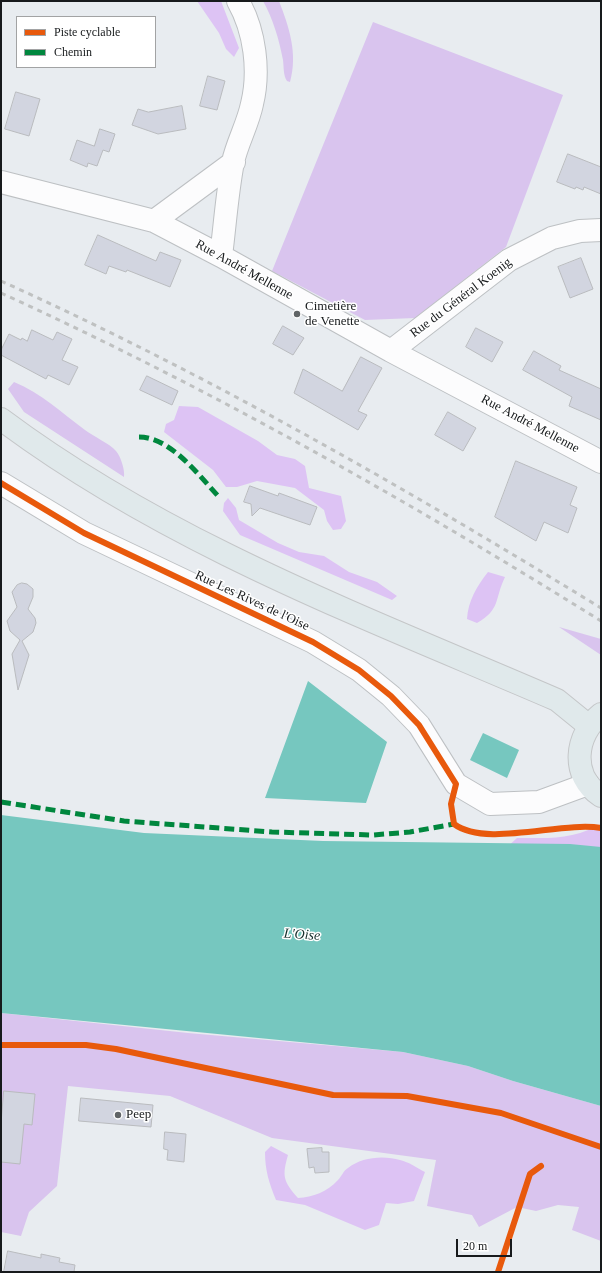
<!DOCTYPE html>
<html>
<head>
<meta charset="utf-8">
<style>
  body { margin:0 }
  #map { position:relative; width:602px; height:1273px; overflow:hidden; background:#e8ecf0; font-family:"Times New Roman",serif }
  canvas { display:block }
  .frame { position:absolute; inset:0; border:2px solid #171a1c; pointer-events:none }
  .legend { position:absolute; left:16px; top:16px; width:140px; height:52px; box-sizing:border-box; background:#fff; border:1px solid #a2a3a4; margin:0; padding:5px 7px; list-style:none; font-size:12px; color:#171a1c }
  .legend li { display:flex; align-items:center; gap:8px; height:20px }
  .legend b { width:20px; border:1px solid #a2a3a4 }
  .scale { position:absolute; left:456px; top:1239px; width:56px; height:18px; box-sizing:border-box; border:2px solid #171a1c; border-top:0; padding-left:5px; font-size:12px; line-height:14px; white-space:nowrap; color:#171a1c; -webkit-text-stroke:3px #fff; paint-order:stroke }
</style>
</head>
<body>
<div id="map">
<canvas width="602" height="1273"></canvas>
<div class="frame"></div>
<ul class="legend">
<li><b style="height:5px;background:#e8590c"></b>Piste cyclable</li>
<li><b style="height:5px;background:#00873e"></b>Chemin</li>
</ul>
<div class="scale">20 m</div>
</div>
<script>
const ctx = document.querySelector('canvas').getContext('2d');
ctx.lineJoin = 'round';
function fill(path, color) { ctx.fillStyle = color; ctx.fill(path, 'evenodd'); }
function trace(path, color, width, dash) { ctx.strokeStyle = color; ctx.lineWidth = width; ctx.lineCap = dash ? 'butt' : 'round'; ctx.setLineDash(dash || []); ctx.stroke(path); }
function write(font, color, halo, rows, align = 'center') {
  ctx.font = font + ' "Times New Roman",serif'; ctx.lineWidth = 3; ctx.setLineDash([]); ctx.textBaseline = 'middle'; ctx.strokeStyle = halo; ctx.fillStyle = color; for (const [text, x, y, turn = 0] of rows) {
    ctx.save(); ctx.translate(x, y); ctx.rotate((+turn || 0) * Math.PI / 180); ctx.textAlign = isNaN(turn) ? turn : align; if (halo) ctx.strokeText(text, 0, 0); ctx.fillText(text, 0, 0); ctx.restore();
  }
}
fill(new Path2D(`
  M263,1H279C289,27 298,53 290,82L287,81C283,75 284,67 283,60C279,39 273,19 263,1Z
  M373,22L563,95L506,247L415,318L365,320L272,271Z
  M14,382C41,393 62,413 85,430C94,437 109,443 116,451C121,457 125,470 124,477L24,412L8,389Z
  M559,627L601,639V655Z
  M1,1013L188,1033L403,1052L468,1066L513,1081L601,1106V1241L572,1230L579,1207L558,1205L536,1211L517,1207L479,1227L472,1215L427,1206L436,1160L272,1138L170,1096L68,1086L57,1186L29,1212L21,1236L1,1232Z`), '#d9c4ee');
fill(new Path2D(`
  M197,1H221L239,48L234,57L226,49L219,33Z
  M179,406L198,407L258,441L277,455L295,459L305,466L309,488L341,496L346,521L341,529L333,530L327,521L324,510L295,488L257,481L237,487H226L213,470L164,432L166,424L174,420Z
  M228,498L236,508L239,520L278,543L299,552L324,556L349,572L377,582L397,596L392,600L240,535L223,511L224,503Z
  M488,572L505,577C494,600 501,609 477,623L467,619C468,601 477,586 488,572Z
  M601,824V850L505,849L517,838C549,838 572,840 601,824Z
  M271,1146L288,1155C282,1176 283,1181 298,1198C313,1197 327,1192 338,1180C342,1176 343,1171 348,1168C361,1157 384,1155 400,1160C409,1162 417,1168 425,1172L414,1201L398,1204L386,1203L379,1225L365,1230L305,1205L276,1200C269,1183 265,1170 265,1152Z`), '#ddc3f4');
fill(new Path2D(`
  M308,681L387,742L366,803L265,798Z
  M483,733L519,750L507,778L470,760Z
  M1,815L144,833L323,841L570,844L601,847V1106L513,1081L468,1066L403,1052L1,1013Z`), '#76c7bf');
const building = new Path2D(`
  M208,76L225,81L217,110L200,106Z
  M16,92L40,99L29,136L5,129Z
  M182,106L186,129L158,134L132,125L138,109L148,112Z
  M100,129L115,134L109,152L103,150L97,166L88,163L87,167L70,160L77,140L94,146Z
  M568,154L601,167V194L584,187L583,190L576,187L575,189L557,182Z
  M98,235L156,261L160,252L181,260L170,287L127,270L126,272L109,266L106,274L85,265Z
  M581,258L593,289L570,298L558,267Z
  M283,326L304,338L293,355L273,344Z
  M476,328L503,342L492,362L466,347Z
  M32,330L53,340L57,332L72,339L62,360L78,367L69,385L48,375L46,379L1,355V350L9,334L21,340L22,338L27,341Z
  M534,351L561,366L559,370L601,389V420L569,406L572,397L523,370Z
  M361,357L382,368L358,411L367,415L358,430L294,393L303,369L342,391Z
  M147,376L178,391L172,405L140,390Z
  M448,412L476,428L463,451L435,435Z
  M516,461L577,487L570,505L577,508L568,533L544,522L536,541L495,517Z
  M250,486L278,496L279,493L317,507L310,525L260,508L252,516L251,504L244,502Z
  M22,583L27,584L33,589V597L28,609L35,618L36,623L33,632L22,641L29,655L18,690L12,654L20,640L10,631L7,621L17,607L12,592L17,585Z
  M4,1091L35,1094L32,1125L24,1124L20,1164L1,1162V1124Z
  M81,1098L153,1105L151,1127L79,1121Z
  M165,1132L186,1134L184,1162L167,1160L168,1150L164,1149Z
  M322,1148V1152H329V1172L315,1173L314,1167L309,1168L307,1149Z
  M8,1251L41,1258V1254L60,1258L59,1262L75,1265L74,1272H4Z`);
fill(building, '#d2d5e0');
trace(building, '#b9bbbe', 1);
const minor = new Path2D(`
  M1,182L154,221L221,256L391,351L601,462
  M154,221L234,162
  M221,256C225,225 227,193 233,162C237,143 248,124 252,104C260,71 255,31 238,1
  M391,351L509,260L552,238L580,231L601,230
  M1,483L84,533L313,642L359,670L391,696L419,725L456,784L490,804L539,802L588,784`);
const major = new Path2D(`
  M1,419C168,544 367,618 557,700L589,726
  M601,714C575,735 570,776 601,796`);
trace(minor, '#bdc0c3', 24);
trace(major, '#c4c6c8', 24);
trace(minor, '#fcfcfd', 22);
trace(major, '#e0e9eb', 22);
trace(new Path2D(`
  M1,281C209,375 407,489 601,608
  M1,293C209,388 407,500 601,621`), '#bfc1c1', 3, [5, 5]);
trace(new Path2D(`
  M139,437C171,437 199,476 220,498
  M1,802L124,821L272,832L373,835L410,832L454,824`), '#00873e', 5, [10, 5]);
trace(new Path2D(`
  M1,483L84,533L313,642L359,670L391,696L419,725L456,784L451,804L454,824C486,848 562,821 601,828
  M1,1045H86L116,1049L333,1095L407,1096L501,1113L601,1147
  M498,1272L530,1174L541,1166`), '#e8590c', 6);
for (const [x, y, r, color] of [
  [297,314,4,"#606466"],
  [118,1115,4,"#606466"]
]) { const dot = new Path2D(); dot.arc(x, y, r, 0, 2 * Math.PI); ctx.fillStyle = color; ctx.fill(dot); trace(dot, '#fff', 1.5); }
write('13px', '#171a1c', '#fff', [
  ["Rue André Mellenne",244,270,29],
  ["Rue du Général Koenig",461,298,-37],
  ["Rue André Mellenne",530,424,28],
  ["Rue Les Rives de l'Oise",252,601,25]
]);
write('13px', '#171a1c', '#fff', [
  ["Cimetière",305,307],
  ["de Venette",305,322],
  ["Peep",126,1115]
], 'left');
write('italic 14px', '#162f2c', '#fff', [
  ["L'Oise",302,935,4]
]);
</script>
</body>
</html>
